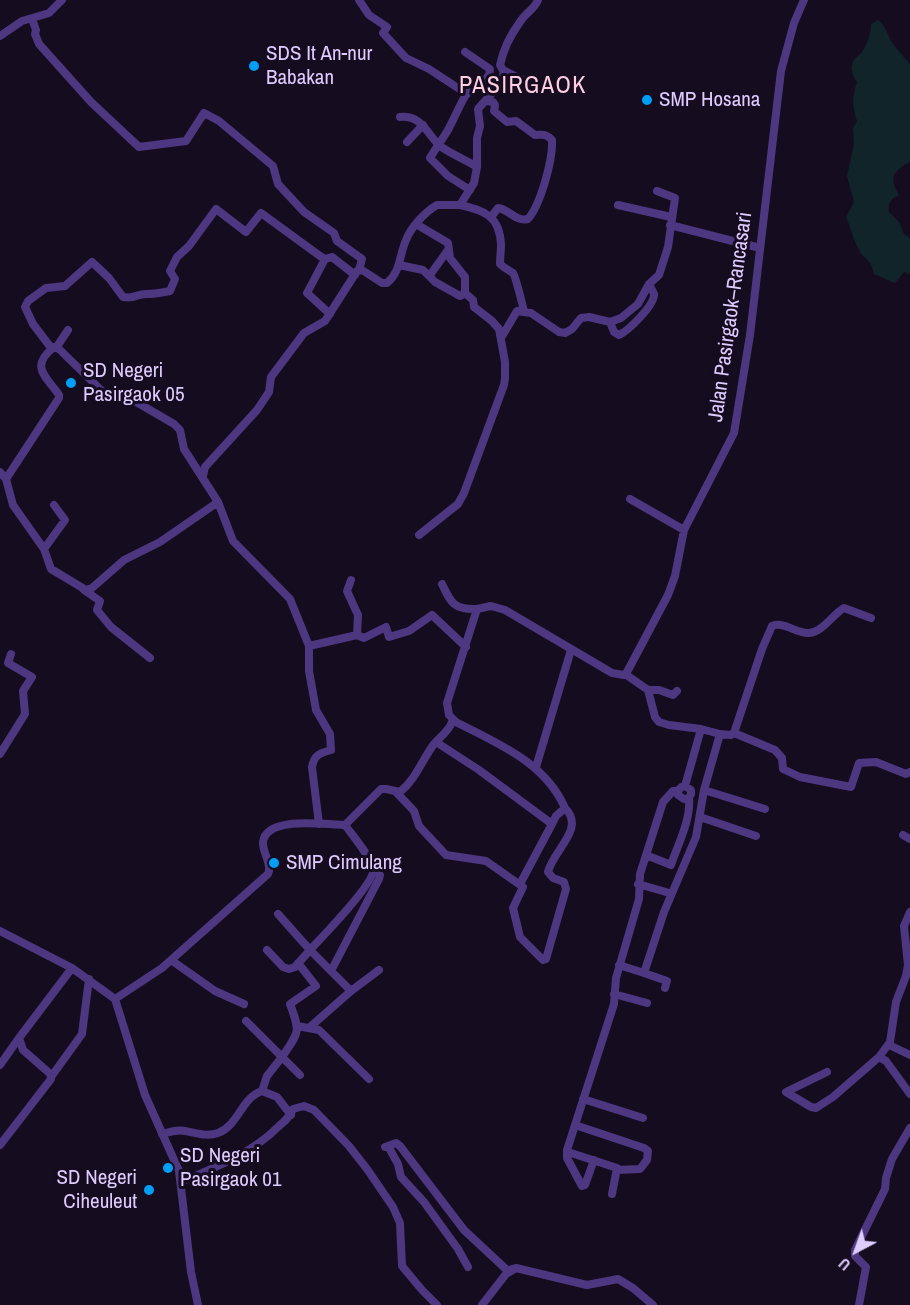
<!DOCTYPE html>
<html>
<head>
<meta charset="utf-8">
<style>
  body { margin:0 }
  #map { position:relative; width:910px; height:1305px; overflow:hidden; background:#150c20; font-family:"Archivo Narrow",sans-serif }
  canvas { display:block }
  .north { position:absolute; left:826px; top:1221px; width:60px; height:60px; -webkit-text-stroke:4px #150c20; paint-order:stroke; rotate:221deg; font-size:16px; font-weight:700; line-height:24px; text-align:center; color:#dfccff }
  .north::after { content:''; display:block; margin:auto; width:21px; height:27px; background:#dfccff; clip-path:polygon(50% 0,100% 100%,50% 72%,0 100%) }
</style>
</head>
<body>
<div id="map">
<canvas width="910" height="1305"></canvas>
<div class="north">U</div>
</div>
<script>
const ctx = document.querySelector('canvas').getContext('2d');
ctx.lineJoin = 'round';
function fill(path, color) { ctx.fillStyle = color; ctx.fill(path, 'evenodd'); }
function trace(path, color, width, dash) { ctx.strokeStyle = color; ctx.lineWidth = width; ctx.lineCap = dash ? 'butt' : 'round'; ctx.setLineDash(dash || []); ctx.stroke(path); }
function write(font, color, halo, rows, align = 'center') {
  ctx.font = font + ' "Archivo Narrow",sans-serif'; ctx.lineWidth = 6; ctx.setLineDash([]); ctx.textBaseline = 'middle'; ctx.strokeStyle = halo; ctx.fillStyle = color; for (const [text, x, y, turn = 0] of rows) {
    ctx.save(); ctx.translate(x, y); ctx.rotate((+turn || 0) * Math.PI / 180); ctx.textAlign = isNaN(turn) ? turn : align; if (halo) ctx.strokeText(text, 0, 0); ctx.fillText(text, 0, 0); ctx.restore();
  }
}
fill(new Path2D(`
  M878,20C885,25 887,33 891,41C893,44 907,61 910,64V162C892,171 889,178 899,195C890,199 888,203 889,212L899,222L904,234L910,238V274L904,272L895,283L874,274C871,258 864,260 859,250C853,239 851,228 846,217L854,202L847,176L854,144L853,128L857,121C852,106 852,97 857,82C852,75 849,66 855,59C857,56 860,55 862,52C867,45 871,33 871,24Z`), '#10242a');
trace(new Path2D(`
  M359,0L369,15L387,27L383,33L406,58L429,69L467,94
  M32,19L36,30L35,34L39,44L91,102L139,147L186,141L204,113L219,121L273,166L278,184L304,212L334,233L337,241L362,259L359,270
  M0,36L22,21L49,13L62,0
  M465,52L490,69C490,83 475,81 468,91C460,104 455,117 448,130C442,140 435,149 430,158L448,176L470,190
  M503,70L537,87
  M486,101L493,102L495,105L494,111L507,122L516,121L535,135C543,135 545,133 552,140C553,159 541,204 528,219C515,222 509,209 498,208L491,217
  M400,117C422,115 427,134 440,146C451,154 466,160 477,167
  M407,142L423,125
  M460,205C484,210 500,216 501,245C501,251 500,258 500,264C504,268 509,270 513,273C515,275 523,306 524,312
  M618,205L671,217
  M416,224L448,243L450,258L465,277V293L473,300L474,307L492,321L499,329L505,362V378L504,385L464,493L458,504L419,535
  M670,225L760,248
  M325,259L307,293L330,314
  M399,265L423,270L435,282L460,296L465,293
  M430,275L448,250
  M610,322L614,332L619,335C628,331 655,305 654,294C653,292 650,286 649,284
  M501,338L517,311L531,313L559,332L565,333L572,329L581,318L589,317L610,322L621,318L638,304L649,284L659,275L668,247L675,198L657,191
  M56,348L68,330
  M52,349L33,324L25,307L28,301L46,288L65,286L92,262L109,278L123,297C136,299 136,294 146,294C155,294 161,293 170,291L175,279L170,271L177,257L189,246L216,209L246,232L261,213L320,256L325,259L332,257L355,275
  M0,472L6,479L59,398V395C46,376 29,367 54,347L58,348L102,391L138,403L174,424L180,430L184,449L218,502L233,541L290,599L309,646L357,635L364,638L386,627L389,637L409,631L432,615L466,647
  M203,476L205,467L257,410L269,392L271,377L304,333L325,321L357,271L362,270L382,283H387C401,271 399,256 406,240C411,227 425,212 437,205H460L474,183L477,167V138L480,126L478,109L500,84L504,72L500,65C503,51 511,34 520,22C525,13 534,10 538,0
  M6,479L13,505L44,549L51,569L86,590L92,588L124,560L160,542L218,502
  M630,499L684,530
  M44,549L65,520L54,505
  M351,580L347,591L358,615L357,635
  M442,584C451,603 454,610 477,609
  M84,590L100,601L97,610L111,627L150,658
  M309,646V671L316,710L330,734L331,750C320,753 314,755 312,767L319,824
  M648,690H659L673,695L677,691
  M734,733L775,750L782,758L783,769L800,777L851,787L859,763L876,762L906,774L910,772
  M720,734L731,735L734,733L762,649L772,626C785,621 796,634 809,633C823,632 833,614 844,608L871,618
  M436,742L479,770L552,824L556,816L565,808C545,762 498,744 456,722
  M0,754L25,714L23,691L32,677L8,663L11,654
  M536,767L571,650
  M685,786L691,790V794L688,799H684L678,795C677,790 680,787 685,786L701,729
  M704,790L765,809
  M396,792L414,811L419,826L446,855L486,861L523,887L513,908L520,937L543,960L546,959L566,889L564,882L553,878L548,872C553,850 586,829 565,808
  M700,817L756,836
  M903,835L910,839
  M646,855L671,865C678,844 691,820 689,798
  M520,884L552,824
  M638,884L666,892
  M910,912L904,926L908,965L906,976L896,1002L890,1042L879,1057L886,1061L910,1094
  M278,914L310,950C321,938 376,882 373,869C371,857 353,836 345,825
  M0,931L72,968L115,999L145,1095L179,1171L191,1272L198,1305
  M267,950L283,967L289,969L295,967L310,950L351,991
  M171,960L215,991L244,1004
  M619,965L644,973L664,912L696,837L704,790L720,734L701,729L669,725L659,722L655,717L648,690L625,674
  M331,971L379,879L380,875L373,868
  M644,973L667,981L665,988
  M614,994L647,1003
  M115,999L162,968L268,874C273,864 262,853 263,842C266,815 327,825 345,825L381,789H386L400,792C416,779 422,760 434,744C440,737 449,731 452,722H456L449,715L447,703L477,609L491,606L505,610L612,673L624,675L627,672L668,595L675,576L684,530L734,433L750,335L781,71L794,23L804,0
  M246,1021L282,1057C299,1032 301,1033 290,1004L316,986L298,963
  M297,1026L319,1030L369,1079
  M310,1027L351,991L379,970
  M889,1045L910,1055
  M0,1065L19,1038
  M827,1072L786,1092L811,1107L816,1108L833,1097L879,1057
  M51,1077L82,1034L89,979
  M262,1091L267,1076L282,1057L300,1075
  M583,1099L643,1118
  M575,1125L644,1148L648,1151L647,1160L640,1169L617,1170
  M162,1134C170,1132 177,1129 185,1131C197,1133 207,1137 218,1133C239,1125 241,1098 262,1091L277,1097L291,1115
  M0,1145L51,1079V1075L47,1071L23,1050L19,1038L72,968
  M388,1146L398,1164L401,1177L424,1202L458,1249L468,1267
  M385,1147L396,1143L400,1146L464,1230L508,1271L512,1269
  M567,1150V1158L582,1186L585,1185L594,1160
  M181,1182C215,1167 251,1154 278,1127C284,1122 290,1117 293,1109L304,1106L314,1110L349,1146L367,1169L393,1207L400,1223L402,1266L422,1290L437,1305
  M612,1194L617,1168L568,1152L567,1150L614,1004L616,978L639,899L640,874L663,802L673,791H678
  M482,1305L506,1274L516,1268L587,1285L618,1279L633,1288L653,1305
  M859,1305L866,1267L855,1256V1250L885,1189L886,1178L892,1159L910,1128`), '#4c3780', 8);
for (const [x, y, r, color] of [
  [254,66,6,"#009ff7"],
  [647,100,6,"#009ff7"],
  [71,383,6,"#009ff7"],
  [274,863,6,"#009ff7"],
  [168,1168,6,"#009ff7"],
  [149,1190,6,"#009ff7"]
]) { const dot = new Path2D(); dot.arc(x, y, r, 0, 2 * Math.PI); ctx.fillStyle = color; ctx.fill(dot); trace(dot, '#150c20', 2); }
write('21px', '#dfccff', '#150c20', [
  ["SDS It An-nur",266,54],
  ["Babakan",266,78],
  ["SMP Hosana",659,100],
  ["SD Negeri",83,371],
  ["Pasirgaok 05",83,395],
  ["SMP Cimulang",286,863],
  ["SD Negeri",180,1156],
  ["Pasirgaok 01",180,1180],
  ["SD Negeri",137,1178,"right"],
  ["Ciheuleut",137,1202,"right"]
], 'left');
write('21px', '#dfccff', '#150c20', [
  ["Jalan Pasirgaok–Rancasari",731,317,-82]
]);
ctx.letterSpacing = '1.5px';
write('24px', '#ffcee0', '#150c20', [
  ["PASIRGAOK",523,87]
]);
ctx.letterSpacing = '0px';
</script>
</body>
</html>
